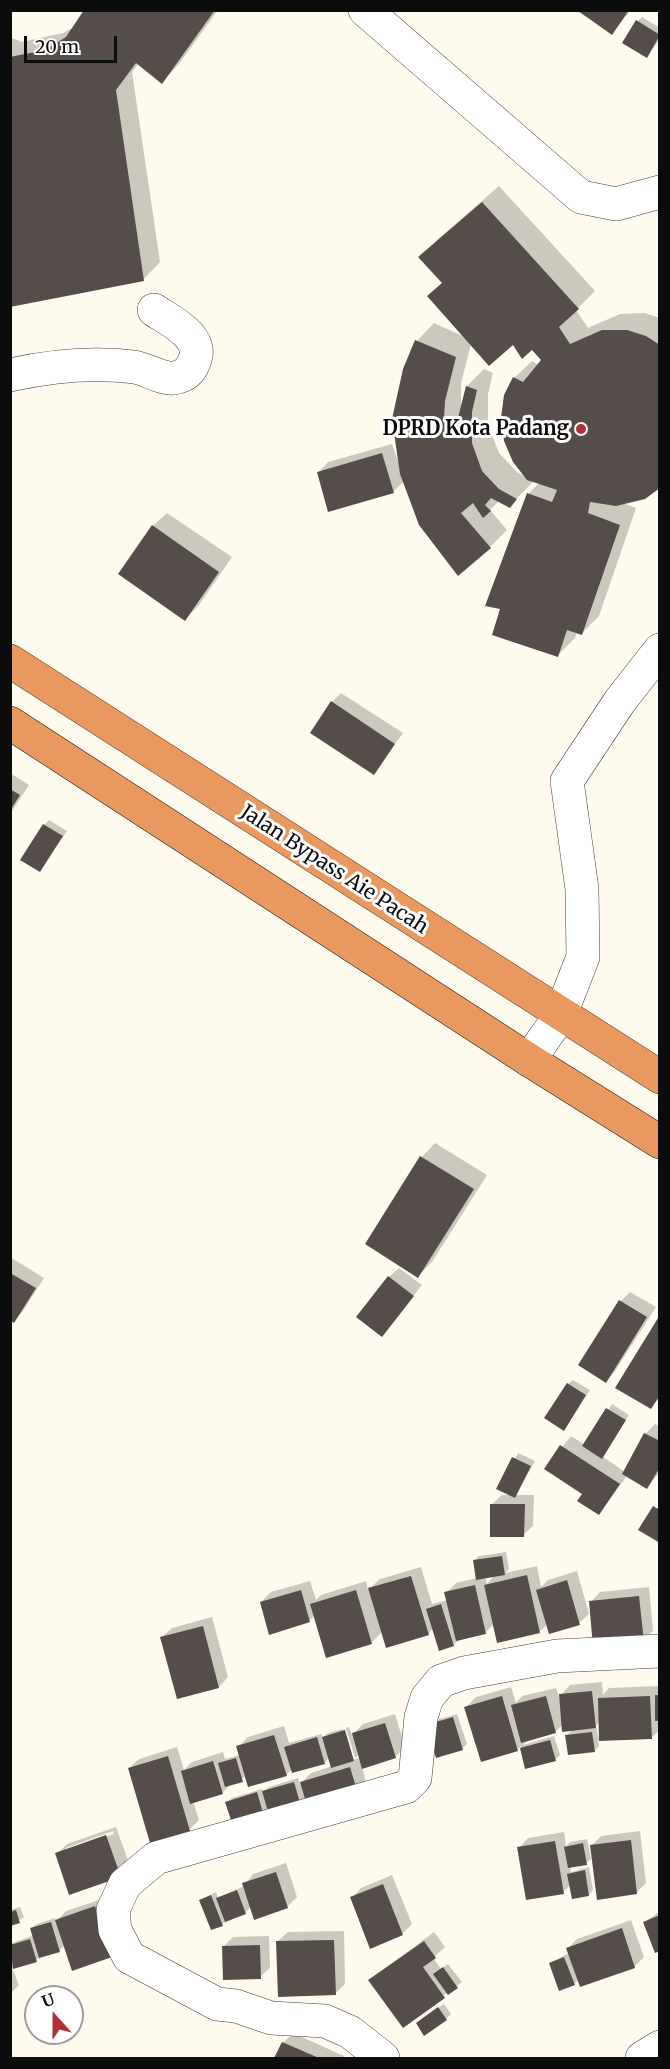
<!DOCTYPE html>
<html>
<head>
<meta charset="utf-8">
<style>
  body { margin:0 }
  #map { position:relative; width:670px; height:2069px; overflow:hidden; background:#fefaed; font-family:Merriweather,serif }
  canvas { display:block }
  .frame { position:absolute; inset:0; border:12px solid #0c0c0c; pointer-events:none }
  .north { position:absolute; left:24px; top:1985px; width:60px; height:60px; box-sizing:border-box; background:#fff; border:2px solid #9e9e9e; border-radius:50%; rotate:339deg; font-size:16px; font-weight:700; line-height:24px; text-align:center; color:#0c0c0c }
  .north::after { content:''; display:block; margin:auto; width:21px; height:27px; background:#b22f3a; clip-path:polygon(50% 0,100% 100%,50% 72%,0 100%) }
  .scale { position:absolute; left:24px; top:36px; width:93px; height:27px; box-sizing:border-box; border:3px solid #0c0c0c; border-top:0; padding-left:8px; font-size:18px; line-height:21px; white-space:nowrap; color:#0c0c0c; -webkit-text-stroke:4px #fff; paint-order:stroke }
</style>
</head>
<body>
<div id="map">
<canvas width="670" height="2069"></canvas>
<div class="frame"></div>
<div class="north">U</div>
<div class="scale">20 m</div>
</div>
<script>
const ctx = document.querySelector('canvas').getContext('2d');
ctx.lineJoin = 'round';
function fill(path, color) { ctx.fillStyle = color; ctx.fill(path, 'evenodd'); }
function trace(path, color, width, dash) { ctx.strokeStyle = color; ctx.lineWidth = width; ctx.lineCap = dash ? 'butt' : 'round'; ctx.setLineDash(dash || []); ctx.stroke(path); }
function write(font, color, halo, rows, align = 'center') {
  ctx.font = font + ' Merriweather,serif'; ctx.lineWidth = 6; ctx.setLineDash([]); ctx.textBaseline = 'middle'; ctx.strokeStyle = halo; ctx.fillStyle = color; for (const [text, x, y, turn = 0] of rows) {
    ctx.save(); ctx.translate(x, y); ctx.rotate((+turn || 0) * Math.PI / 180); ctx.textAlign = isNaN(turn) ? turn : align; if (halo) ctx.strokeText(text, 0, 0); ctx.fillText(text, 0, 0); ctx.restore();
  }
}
fill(new Path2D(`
  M86,10H218L179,64L162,82L139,63L132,72L160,262L143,280L10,305V37L22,42L63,33L76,26Z
  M631,10L612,33L578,12L579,10Z
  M642,17L660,28V39L647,56L638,21Z
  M499,186L595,291L576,310L588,328L620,314L645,313L660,318V486L623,503L636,508L599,616L582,633L577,631L575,638L558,655L502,608L528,494L540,482L534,481L509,506L499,501L490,510L507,530L490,547L404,481L393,492L319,472L328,462L392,444L401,470L404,370L417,341L434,323L465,337L429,296L443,282L437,240ZM513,343L533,348L543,360L539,365L532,361L514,378L527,478L517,472L499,453L488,425V394L493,373L484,369L467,386L461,406V383L471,344Z
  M167,513L232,557L199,605L185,619L153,526Z
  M341,693L403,733L374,773L332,702Z
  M10,773L29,785L10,814Z
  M49,820L67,831L40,870L44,825Z
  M435,1143L487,1175L432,1262L418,1276L367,1244L422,1157Z
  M10,1257L44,1278L23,1311L14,1321L10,1319Z
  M399,1268L422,1285L382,1335L389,1277Z
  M630,1292L656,1307L615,1371L606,1381L621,1301Z
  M660,1319V1398L650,1407L617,1387Z
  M573,1380L590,1390L568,1424V1384Z
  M612,1404L629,1415L602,1456L625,1472L645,1434L655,1424L660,1427V1472L647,1487L627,1476L599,1513L584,1493L546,1468L571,1436L585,1445Z
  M518,1453L535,1461L516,1495H534L533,1526L523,1535L492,1504L502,1495H511L498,1489Z
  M506,1552L509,1569L505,1573L537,1566L541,1587L548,1580L577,1571L589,1614L579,1623L548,1624L539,1632L494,1624L486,1632L458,1641L453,1645L433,1629L428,1634L383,1631L371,1643L315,1615L309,1621L261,1602L271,1592L310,1581L316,1600L321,1595L366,1581L368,1590L380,1579L421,1567L432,1604L448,1600L446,1593L456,1583L477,1578L474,1561L479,1556ZM495,1575L487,1584L485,1577Z
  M649,1587L653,1631L643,1640L591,1602L600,1592Z
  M212,1617L228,1677L219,1687L162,1637L172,1628Z
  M602,1682L603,1695L609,1688L660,1686V1730L651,1738L598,1739L599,1746L594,1751L566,1736L573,1729L563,1724L555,1732L528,1740L523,1745L554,1736L560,1755L555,1760L527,1767L521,1746L517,1750L466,1707L476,1697L511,1687L516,1703L522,1696L556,1688L561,1703V1695L570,1685ZM600,1722V1738H598L597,1728H593Z
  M395,1714L405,1747L395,1757L362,1767L366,1783L271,1817L227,1802L232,1798L262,1789L263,1792L269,1787L298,1778L300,1784L311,1773L332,1766L330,1757L324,1763L292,1769L286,1775L246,1776L231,1784L222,1793L193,1801L199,1820L189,1830L129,1768L139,1759L177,1747L184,1770L192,1762L223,1752L225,1759L240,1755L238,1747L248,1737L284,1726L289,1743L321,1734L323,1738L328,1733L343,1729L352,1760L360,1758L359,1754L355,1758L346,1728L349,1727L352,1735L363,1724Z
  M457,1714L467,1744L462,1749L433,1721Z
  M116,1827L130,1866L120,1875L57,1854L67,1844ZM113,1831L114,1834L66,1851V1848Z
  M640,1831L646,1883L636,1893L592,1845L601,1836Z
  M564,1832L566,1846L570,1842L587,1839L591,1859L586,1863L570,1866L571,1872L589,1867L593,1890L589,1895L570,1885L563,1892L519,1848L528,1838Z
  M286,1863L297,1897L287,1907H251L245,1913L222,1924L201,1900L216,1892L218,1898L244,1886L253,1874Z
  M392,1875L412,1924L402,1934L352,1898L361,1888Z
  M105,1898L121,1946L65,1945L59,1951L12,1968L19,1985L10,1994V1963L14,1967L10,1944L34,1935L32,1928L37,1924L55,1918L56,1921L66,1911Z
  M20,1907L24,1917L10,1925V1910Z
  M660,1911V1949L645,1922Z
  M631,1920L644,1957L634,1967L579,1979L574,1984L550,1963L569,1953L568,1948L577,1939Z
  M344,1931L345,1984L335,1994L278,1941L288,1932Z
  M434,1932L445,1947L433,1958L441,1969L448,1964L462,1982L403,2026L370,1980Z
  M269,1936L270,1968L260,1977L224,1946L233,1937Z
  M444,2004L451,2014L446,2019H422Z
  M293,2033L344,2056L343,2058H276L283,2043Z`), '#0003');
fill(new Path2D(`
  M84,10H215L162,84L136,63L116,90L144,281L10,307V57L45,50L66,37Z
  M577,10H629L612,35Z
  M636,20L660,35L647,58L622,43Z
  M482,202L579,309L559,327L570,344L602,330H627L646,336L660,345V488L645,499L616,506L590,502L588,513L620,525L582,635L567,630L558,657L492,635L500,609L485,606L527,493L552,502L557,490L527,480L513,462L504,441L501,418L504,395L513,377L523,382L541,360L532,350L522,359L513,345L489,366L427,296L442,283L418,257Z
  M415,340L456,357L445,401L444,418H458L466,386L477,390L472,412V443L482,471L499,489L517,499L510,508L491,498L485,505L491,511L483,518L473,503L461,513L491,548L458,576L419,525L400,474L392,419L403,369Z
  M382,453L394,493L328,512L317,472Z
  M152,525L219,572L185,621L118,574Z
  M331,701L395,744L374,775L310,733Z
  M10,789L20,795L10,811Z
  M43,824L63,836L40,872L20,860Z
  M420,1156L474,1189L418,1278L365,1244Z
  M10,1273L36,1288L14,1323L10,1320Z
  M388,1276L414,1296L382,1337L356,1317Z
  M619,1300L647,1317L606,1383L578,1365Z
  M658,1318L660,1395L651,1409L615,1388Z
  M567,1383L586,1395L564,1431L544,1418Z
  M606,1408L626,1420L602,1459L582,1446Z
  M644,1433L660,1441V1467L647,1489L622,1474Z
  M560,1445L620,1484L599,1515L577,1501L582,1494L544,1469Z
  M512,1457L531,1466L515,1498L496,1489Z
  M490,1504H525L524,1537H490Z
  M653,1506L660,1510V1543L638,1530Z
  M502,1556L505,1575L476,1580L473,1560Z
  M527,1575L540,1633L497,1643L484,1585Z
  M411,1576L429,1635L386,1648L368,1588Z
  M567,1580L580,1625L549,1634L536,1590Z
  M475,1585L486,1634L456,1641L444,1592Z
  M301,1590L310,1622L269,1635L260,1602Z
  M356,1590L372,1644L326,1658L310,1604Z
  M639,1596L644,1642L593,1647L589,1601Z
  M441,1604L454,1646L439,1651L426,1609Z
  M203,1626L219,1688L177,1699L160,1637Z
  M592,1691L596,1728L562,1732L559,1694Z
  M655,1695H660V1721H655Z
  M502,1696L518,1751L481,1762L464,1707Z
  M546,1696L556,1733L521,1743L511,1705Z
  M650,1696L652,1739L599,1741L598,1698Z
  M453,1717L463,1750L436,1758L426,1725Z
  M385,1723L396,1758L362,1769L352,1733Z
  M345,1730L354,1761L331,1768L322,1737Z
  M592,1732L595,1752L568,1755L565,1735Z
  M274,1735L287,1776L248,1787L236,1746Z
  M317,1737L325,1764L292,1773L284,1747Z
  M550,1740L556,1761L525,1769L520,1748Z
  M168,1756L190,1831L150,1843L128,1768Z
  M236,1758L243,1782L225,1787L218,1763Z
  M213,1761L223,1794L190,1804L181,1771Z
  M350,1767L358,1794L308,1809L300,1782Z
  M294,1782L302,1810L270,1819L262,1791Z
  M257,1792L266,1823L235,1832L225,1802Z
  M106,1835L121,1877L69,1895L55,1853Z
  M631,1840L637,1894L597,1900L590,1845Z
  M555,1841L564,1894L526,1900L517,1847Z
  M583,1843L587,1865L568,1868L564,1847Z
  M585,1870L589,1896L572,1899L567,1874Z
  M276,1872L288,1908L254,1920L242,1883Z
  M383,1884L403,1935L370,1949L350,1897Z
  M237,1890L246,1914L225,1922L216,1898Z
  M211,1895L223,1926L211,1930L199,1900Z
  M95,1906L112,1957L72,1971L55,1920Z
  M16,1910L20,1923L10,1926V1912Z
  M660,1915V1951L655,1953L643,1922Z
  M51,1922L60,1952L39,1958L30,1928Z
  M622,1928L635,1968L580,1987L566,1948Z
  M30,1939L37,1962L13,1969L10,1945Z
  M334,1940L336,1995L278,1997L276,1941Z
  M424,1941L436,1958L423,1967L445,1998L403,2028L368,1980Z
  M260,1945L261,1979L223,1980L222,1946Z
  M564,1957L575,1985L559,1991L549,1963Z
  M443,1967L458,1988L448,1995L433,1974Z
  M438,2007L447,2020L424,2036L416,2023Z
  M282,2042L319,2058H274Z`), '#544d4a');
const minor = new Path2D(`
  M365,10L581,197L616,204L660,192
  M10,375C50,366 94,362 134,367C148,369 165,382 178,377C186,375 191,370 194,362C205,337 172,322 154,310
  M529,1060L560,1016L583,957L582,889L567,781L620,701L660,650
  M383,2058L350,2032L325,2021L271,2018L236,2006L217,2004L129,1957L115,1930L113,1910L125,1884L156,1858L406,1787L415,1778L421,1717L427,1698L441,1681L464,1673L557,1656L660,1651
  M642,2058L660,2047`);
const highway = new Path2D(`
  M10,661L660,1077
  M10,723L529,1060L660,1142`);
trace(minor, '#3f3f3f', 34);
trace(highway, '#1d1d1d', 34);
trace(minor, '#fff', 33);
trace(highway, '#e9995f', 33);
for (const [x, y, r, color] of [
  [581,429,6,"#b22f3a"]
]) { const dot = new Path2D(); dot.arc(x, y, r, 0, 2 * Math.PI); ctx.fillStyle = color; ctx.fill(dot); trace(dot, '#fff', 2); }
write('bold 20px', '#0c0c0c', '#fff', [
  ["DPRD Kota Padang",569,429]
], 'right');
write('20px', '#0c0c0c', '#fff', [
  ["Jalan Bypass Aie Pacah",334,870,33]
]);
</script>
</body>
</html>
